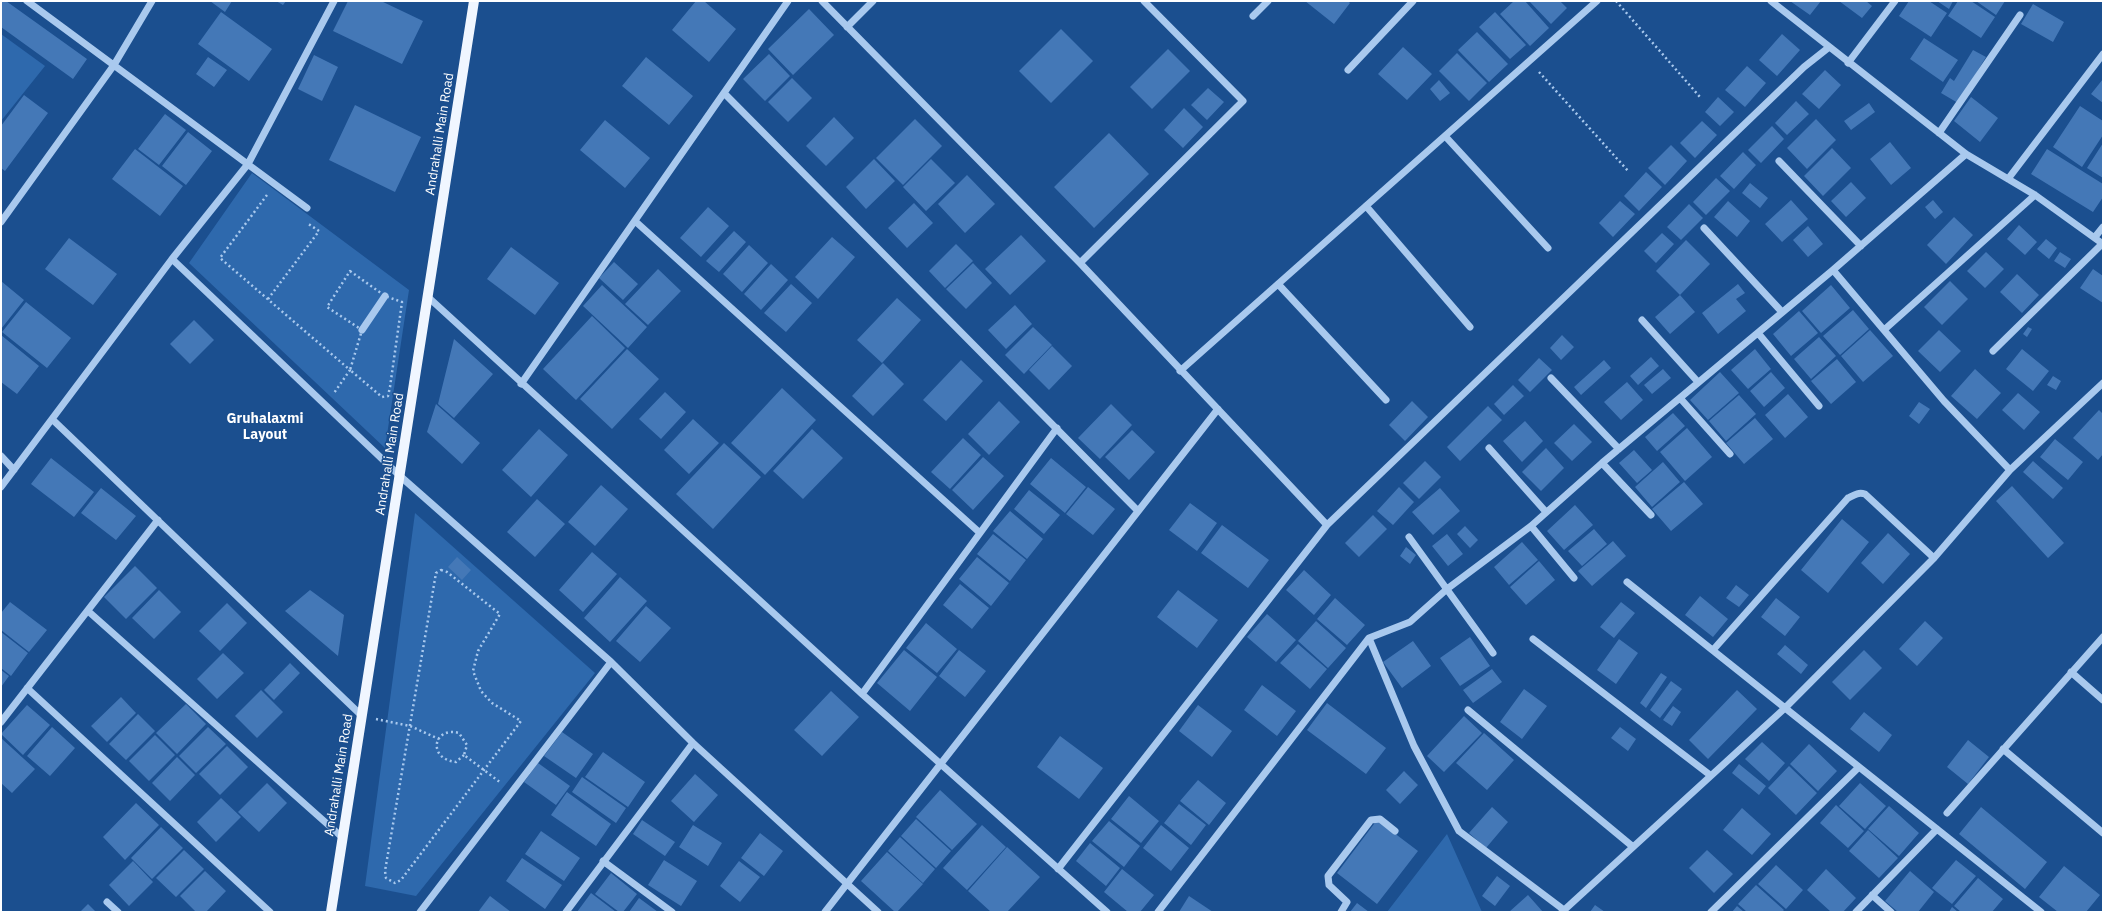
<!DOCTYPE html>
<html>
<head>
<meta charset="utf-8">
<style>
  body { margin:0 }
  #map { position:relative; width:2104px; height:913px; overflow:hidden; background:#1b4f8f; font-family:"IBM Plex Sans",sans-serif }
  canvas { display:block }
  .frame { position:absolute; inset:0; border:2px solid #fff; pointer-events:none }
</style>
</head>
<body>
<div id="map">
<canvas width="2104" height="913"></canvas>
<div class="frame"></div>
</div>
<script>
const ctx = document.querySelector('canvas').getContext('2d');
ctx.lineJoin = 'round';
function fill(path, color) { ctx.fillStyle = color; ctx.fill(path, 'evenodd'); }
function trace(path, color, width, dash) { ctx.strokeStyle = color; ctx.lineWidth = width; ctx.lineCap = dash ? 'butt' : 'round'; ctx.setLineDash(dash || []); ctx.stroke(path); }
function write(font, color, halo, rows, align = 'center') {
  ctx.font = font + ' "IBM Plex Sans",sans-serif'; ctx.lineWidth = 3; ctx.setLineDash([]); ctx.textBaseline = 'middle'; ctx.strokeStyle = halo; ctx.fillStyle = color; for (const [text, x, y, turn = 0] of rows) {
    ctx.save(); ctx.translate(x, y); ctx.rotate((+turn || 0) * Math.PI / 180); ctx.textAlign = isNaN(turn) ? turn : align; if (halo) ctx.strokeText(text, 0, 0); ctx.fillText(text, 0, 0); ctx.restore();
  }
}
fill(new Path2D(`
  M1,34L45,66L1,121Z
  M252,173L409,290L385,448L189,263Z
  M415,513L595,673L416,896L365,886Z
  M1447,834L1482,912H1387Z`), '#2e69ad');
fill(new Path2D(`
  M1,1H6L87,59L73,79L1,27Z
  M210,1H232L225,12Z
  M276,1H286L283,5Z
  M348,1H381L423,21L402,64L333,31Z
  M696,1H704L736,29L709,62L672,30Z
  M1305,1H1348L1350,3L1334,24Z
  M1514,1H1525L1549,28L1530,46L1500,14Z
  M1529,1H1560L1567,8L1551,24Z
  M1790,1H1821L1810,15Z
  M1839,1H1866L1872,6L1862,18Z
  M1909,1H1929L1947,13L1931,37L1899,16Z
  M1937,1H1953L1949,9Z
  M1958,1H1971L1995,17L1981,38L1948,16Z
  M1976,1H2005L1996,15Z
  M2033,4L2064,22L2053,42L2021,24Z
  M809,9L834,35L793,75L768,49Z
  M221,12L272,49L249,81L198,44Z
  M1495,12L1526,45L1510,59L1479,27Z
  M1061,29L1093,61L1051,103L1019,71Z
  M1477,32L1508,64L1489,82L1458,50Z
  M1782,34L1800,50L1777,76L1759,60Z
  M1924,38L1958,60L1943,82L1910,59Z
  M1403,47L1432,74L1407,100L1378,74Z
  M1168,49L1190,71L1152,109L1130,87Z
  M1973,50L1986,57L1958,103L1941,93L1950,78L1954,81Z
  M1457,53L1487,83L1469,101L1439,71Z
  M769,54L790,76L765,101L743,79Z
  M314,55L338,67L322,101L298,89Z
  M208,57L227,70L214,87L196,74Z
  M646,57L693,96L669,125L622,86Z
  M1747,66L1766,83L1745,107L1725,90Z
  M1825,70L1841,85L1819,109L1802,94Z
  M792,78L812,98L788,122L768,102Z
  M2103,79V103L2091,94Z
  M1439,80L1450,93L1440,101L1430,89Z
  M1208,88L1224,102L1207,120L1191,105Z
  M24,95L48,113L5,171L1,168V126Z
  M1718,97L1734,112L1720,126L1705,112Z
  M1971,97L1998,118L1980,142L1954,121Z
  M1796,101L1809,114L1787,135L1775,123Z
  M1869,103L1875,112L1851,130L1844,121Z
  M355,105L421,137L395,192L329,160Z
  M2080,106L2103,121V135L2082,167L2053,147Z
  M1184,108L1203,127L1183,148L1164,130Z
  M165,114L186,130L159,165L138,149Z
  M834,117L854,138L826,166L806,146Z
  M915,119L942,146L903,185L876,158Z
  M1816,119L1836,140L1807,169L1787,148Z
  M605,120L650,158L625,188L580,150Z
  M1702,121L1717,135L1695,158L1680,143Z
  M1772,126L1784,139L1761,163L1748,150Z
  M188,132L212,151L186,185L162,166Z
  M1109,133L1149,174L1094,228L1054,187Z
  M1890,142L1911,168L1891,185L1870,159Z
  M2103,143V178L2087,168Z
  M1671,145L1687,161L1665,185L1648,168Z
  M1832,148L1851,168L1823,196L1804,176Z
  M135,149L183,186L160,216L112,179Z
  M2047,149L2103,184V197L2093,212L2031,174Z
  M1743,152L1756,165L1734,189L1720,176Z
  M874,159L895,181L866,209L846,187Z
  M931,159L955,183L926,211L903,187Z
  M1646,172L1662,187L1639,211L1624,196Z
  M967,175L995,204L965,233L938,204Z
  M1716,178L1730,191L1706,215L1693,202Z
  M1851,182L1866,198L1846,217L1831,201Z
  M1750,183L1768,198L1760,208L1742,193Z
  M1791,200L1808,219L1782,242L1765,224Z
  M1933,200L1943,212L1935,219L1925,207Z
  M1620,201L1635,214L1613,237L1599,223Z
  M1728,201L1750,221L1737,237L1714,217Z
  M914,203L933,223L907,248L888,228Z
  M1689,204L1703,218L1681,240L1667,227Z
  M708,207L729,226L701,257L680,238Z
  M1954,217L1973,235L1946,264L1927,245Z
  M2019,225L2037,242L2025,255L2007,239Z
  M1808,226L1823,244L1808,257L1793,240Z
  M734,231L746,242L719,272L706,261Z
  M1662,233L1674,244L1656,263L1644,251Z
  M1021,235L1046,261L1010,295L985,269Z
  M832,237L855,257L818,299L795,277Z
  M69,238L117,274L93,305L45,269Z
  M2046,239L2057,248L2049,259L2037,249Z
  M1686,240L1710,264L1680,295L1695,312L1670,334L1655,317L1680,295L1656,271Z
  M956,244L973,261L945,288L929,271Z
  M749,245L768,263L742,292L723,274Z
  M511,247L559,283L535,315L487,279Z
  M1986,252L2004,269L1985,288L1967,271Z
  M2060,252L2071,259L2065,268L2054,261Z
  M614,262L638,284L623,300L599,278Z
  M973,263L992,283L966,309L946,289Z
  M771,264L788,280L761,310L744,294Z
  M658,269L681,291L648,325L625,304Z
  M2093,269L2103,276V303L2080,288Z
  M2017,274L2039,295L2022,313L2000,292Z
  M1,281L24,300L1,329Z
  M1950,281L1968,299L1942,325L1924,307Z
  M791,284L812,303L786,332L764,313Z
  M1738,284L1745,293L1736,299L1746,311L1718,334L1702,313Z
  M602,285L647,327L628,348L583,306Z
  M1831,285L1850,308L1821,333L1802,311Z
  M897,298L921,320L882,363L857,340Z
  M26,302L71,338L47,368L2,332Z
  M1015,305L1032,324L1006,349L988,330Z
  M1853,310L1869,329L1840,355L1823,336Z
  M1799,311L1818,333L1791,356L1773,334Z
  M592,316L625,348L576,400L543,369Z
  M194,320L214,340L190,364L170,344Z
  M1033,327L1052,345L1024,374L1005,355Z
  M2028,327L2032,329L2027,337L2023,334Z
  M1870,330L1893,356L1863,382L1841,356Z
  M1939,330L1961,351L1940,372L1918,351Z
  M1,335L39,366L17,394L1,382Z
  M1562,335L1574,347L1561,360L1550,348Z
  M1819,337L1836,356L1811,379L1794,359Z
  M454,339L493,374L454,418L438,404Z
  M1052,346L1072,366L1049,390L1029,370Z
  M627,349L659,379L612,429L580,399Z
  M1755,349L1771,369L1748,389L1731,370Z
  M2022,349L2049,371L2033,391L2006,369Z
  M1651,357L1659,366L1638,385L1630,376Z
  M1539,358L1552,370L1530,392L1518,380Z
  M1837,359L1856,382L1831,404L1811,381Z
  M961,360L983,381L946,421L923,400Z
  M1604,360L1611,368L1581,395L1574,387Z
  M883,363L904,384L873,416L852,396Z
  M1663,369L1671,378L1652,394L1644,385Z
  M1975,369L2001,393L1977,419L1951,396Z
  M1720,372L1739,393L1708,420L1690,400Z
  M1771,372L1785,388L1764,407L1750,391Z
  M2053,376L2061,381L2056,390L2047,385Z
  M1627,382L1643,400L1621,420L1604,402Z
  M1513,385L1524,396L1504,415L1494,404Z
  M782,388L816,420L765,475L731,443Z
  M665,392L686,412L661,439L639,419Z
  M2018,393L2040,412L2024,430L2002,410Z
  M1788,394L1808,417L1785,438L1765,415Z
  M1739,395L1756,414L1726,441L1709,421Z
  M999,401L1020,422L989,455L968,434Z
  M1412,401L1428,417L1405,441L1389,425Z
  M1919,402L1930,409L1919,424L1909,416Z
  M436,404L480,443L462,464L427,432Z
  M1111,404L1132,425L1100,459L1078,438Z
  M1488,406L1502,420L1460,461L1447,447Z
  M2099,410L2103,414V454L2098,460L2073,438Z
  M1673,413L1685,426L1657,451L1645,437Z
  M1755,418L1773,439L1744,464L1726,443Z
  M693,419L719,443L689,474L664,450Z
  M1525,421L1543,441L1522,462L1503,441Z
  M1574,424L1592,442L1572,461L1554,443Z
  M1687,428L1712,457L1685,481L1660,452Z
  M539,429L568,455L531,497L502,470Z
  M812,429L843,458L803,499L773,471Z
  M1132,430L1155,452L1129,480L1105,457Z
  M963,438L981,455L950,489L931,472Z
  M2055,439L2083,462L2068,480L2040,457Z
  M724,443L761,477L713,529L676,494Z
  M1546,448L1564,468L1541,491L1522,472Z
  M1634,450L1652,470L1637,483L1619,463Z
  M983,457L1004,476L973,510L952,490Z
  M51,458L94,492L74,517L31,484Z
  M1051,458L1086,487L1065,513L1030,484Z
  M1425,461L1441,477L1419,499L1403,483Z
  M2033,461L2063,488L2053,499L2023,472Z
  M1663,462L1680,482L1652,507L1635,487Z
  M1684,482L1703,504L1671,531L1652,509Z
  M601,485L628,509L595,546L568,522Z
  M2012,486L2064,543L2048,558L1996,501Z
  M1088,487L1115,509L1093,535L1066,514Z
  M1399,487L1414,502L1393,525L1377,511Z
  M101,488L136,516L116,540L81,513Z
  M1440,488L1460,511L1433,535L1412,512Z
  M1029,490L1060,515L1044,534L1014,509Z
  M537,499L565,524L535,557L507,532Z
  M1190,503L1217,523L1197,551L1169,530Z
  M1575,505L1593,525L1564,550L1547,531Z
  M1010,511L1043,539L1027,559L993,531Z
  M1373,515L1387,529L1359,557L1345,543Z
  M1842,519L1869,542L1828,593L1801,570Z
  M1222,525L1269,560L1248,588L1201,553Z
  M1465,526L1478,540L1470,548L1457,534Z
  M1594,529L1607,544L1582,566L1568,551Z
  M1888,533L1910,554L1883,584L1861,563Z
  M993,534L1026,560L1010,581L977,554Z
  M1447,534L1463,554L1448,566L1432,546Z
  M1613,541L1626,556L1592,586L1578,571Z
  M1522,542L1538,560L1509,585L1494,567Z
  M1406,547L1416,555L1410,564L1400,556Z
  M592,552L617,574L583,612L559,590Z
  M457,557L471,570L462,580L448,567Z
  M977,557L1009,583L991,606L959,579Z
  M1539,561L1555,580L1526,605L1510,587Z
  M135,566L157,588L126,619L104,597Z
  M1304,570L1331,595L1314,615L1286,590Z
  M620,577L647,601L610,642L584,618Z
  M960,584L989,608L972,629L943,605Z
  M1736,585L1749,595L1739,607L1726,598Z
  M159,590L181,612L154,639L132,618Z
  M310,590L344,615L338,656L285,611Z
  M1178,590L1218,620L1197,648L1157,617Z
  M1700,596L1728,619L1713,637L1685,615Z
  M1335,598L1365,625L1347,645L1317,619Z
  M1776,598L1800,617L1785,636L1761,617Z
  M10,602L47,630L29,652L1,630V613Z
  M1621,602L1635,613L1614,638L1600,627Z
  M227,603L247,623L220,651L199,631Z
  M646,606L671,628L640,662L616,641Z
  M1267,614L1296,640L1276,662L1247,637Z
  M1316,621L1346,648L1328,668L1298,641Z
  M1925,621L1943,638L1917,666L1899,649Z
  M926,623L957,649L937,673L906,648Z
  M1,632L28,653L11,676L1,668Z
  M1470,637L1490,666L1460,686L1440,658Z
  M1619,639L1638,653L1616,684L1597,670Z
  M1413,641L1431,666L1402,688L1383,662Z
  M1298,644L1327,669L1310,689L1280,663Z
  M1785,645L1808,665L1801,674L1777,654Z
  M904,650L937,677L910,711L877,683Z
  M959,650L986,671L965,697L939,676Z
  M1864,650L1882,668L1850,700L1832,682Z
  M223,653L244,673L217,699L197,679Z
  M290,663L300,673L274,700L264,690Z
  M1492,669L1502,682L1473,703L1463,690Z
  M1,670L9,676L1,687Z
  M1661,673L1667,677L1646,708L1640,703Z
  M1671,681L1682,689L1660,718L1650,710Z
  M1262,685L1296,711L1277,736L1244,710Z
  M1524,689L1547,706L1522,739L1500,722Z
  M261,690L283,712L257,738L235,716Z
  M1737,690L1757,709L1708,759L1689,740Z
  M831,691L859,717L822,756L794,730Z
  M121,697L136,713L107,742L91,726Z
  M1327,703L1386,748L1366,774L1307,730Z
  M186,704L206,724L177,754L156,733Z
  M27,705L50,725L23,755L1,734Z
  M1198,705L1232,731L1212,757L1179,731Z
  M1673,706L1681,712L1672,726L1663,720Z
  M1864,712L1892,735L1879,752L1850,729Z
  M138,714L155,731L126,760L109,744Z
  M1464,716L1482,733L1444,772L1427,756Z
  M52,727L75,748L50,776L27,756Z
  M208,727L226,744L196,773L179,756Z
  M1620,727L1636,739L1628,751L1611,738Z
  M562,732L593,754L576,778L544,756Z
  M1484,733L1514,760L1487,790L1456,763Z
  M155,735L175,755L149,781L129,761Z
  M1060,736L1103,768L1079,799L1037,767Z
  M1,738L35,769L12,793L1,783Z
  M1968,740L1989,757L1968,784L1947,767Z
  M1762,742L1785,763L1769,781L1745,759Z
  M1809,744L1837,771L1818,791L1790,764Z
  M227,746L248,767L220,795L199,774Z
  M603,752L645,782L628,807L585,777Z
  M177,757L195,775L170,801L152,783Z
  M538,763L570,786L556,805L524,782Z
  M1739,764L1766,786L1759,795L1732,773Z
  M1789,766L1817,793L1796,815L1768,788Z
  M1404,771L1418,785L1400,804L1386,790Z
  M695,774L718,795L694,822L671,801Z
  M582,777L626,808L616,823L572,792Z
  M1198,780L1226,803L1209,825L1180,801Z
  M267,783L287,803L259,832L238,812Z
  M1860,783L1886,806L1865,829L1839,806Z
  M940,790L977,824L952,850L916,817Z
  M567,792L611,824L596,846L551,815Z
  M1129,796L1159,821L1141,843L1111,819Z
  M221,798L241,817L216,842L197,822Z
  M136,803L159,825L125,860L103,837Z
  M1179,804L1206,825L1191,845L1164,823Z
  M1836,805L1864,831L1848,848L1820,823Z
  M1889,806L1919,833L1899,856L1868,829Z
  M1492,807L1508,822L1486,848L1469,833Z
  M1981,807L2047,862L2025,889L1959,834Z
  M1742,808L1771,834L1752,855L1723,830Z
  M916,819L951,851L936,868L901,836Z
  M642,820L675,842L665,856L633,834Z
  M1377,820L1418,851L1377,904L1337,873Z
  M1109,821L1140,846L1124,867L1092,841Z
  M693,825L722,843L708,866L679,847Z
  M982,825L1006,847L967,890L943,868Z
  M1161,825L1189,848L1171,871L1143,848Z
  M161,827L183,848L152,879L131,858Z
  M1868,830L1898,858L1879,878L1849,851Z
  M541,831L580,858L564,881L525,854Z
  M760,833L783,851L764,876L741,858Z
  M900,837L935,869L923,883L888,851Z
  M1090,843L1120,868L1106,886L1076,861Z
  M1007,847L1040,877L1007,912H991L968,891Z
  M184,850L204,869L176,897L156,878Z
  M1707,850L1733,874L1714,893L1689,868Z
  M887,852L923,884L897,912H895L861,881Z
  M522,858L562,885L545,909L506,881Z
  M664,860L697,881L681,906L648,885Z
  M1956,860L1976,876L1952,904L1932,888Z
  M133,861L153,882L129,906L109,885Z
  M739,861L760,877L740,902L720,886Z
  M1776,865L1803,890L1786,909L1758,884Z
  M2064,866L2100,895L2086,912H2058L2039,897Z
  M1122,869L1154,895L1140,912H1128L1104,892Z
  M1826,869L1856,898L1843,912H1831L1807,890Z
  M205,871L226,891L206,912H196L180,896Z
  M1910,871L1934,892L1918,912H1898L1885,901Z
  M611,873L637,894L623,912H619L595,894Z
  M1497,876L1510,886L1495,906L1482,896Z
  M1978,878L2003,899L1992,912H1961L1954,906Z
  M1756,885L1784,910L1782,912H1747L1738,904Z
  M591,893L616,912H577Z
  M1528,895L1543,912H1509Z
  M490,896L511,912H478Z
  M1189,896L1213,912H1179Z
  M639,898L658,912H629Z
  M1357,903L1369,912H1350Z
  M88,904L96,912H80Z
  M1595,905L1605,912H1590Z
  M1737,906L1744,912H1732Z
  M1952,907L1958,912H1949Z`), '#4478b7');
trace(new Path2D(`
  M1616,1L1700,97
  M1539,72L1629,172
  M267,195L220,258L350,370L334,393
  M350,271L385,296L402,302L390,387L388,396L382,397L350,370L362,330L327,307Z
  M268,299L319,231L307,223
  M441,570L447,572L500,614L478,651L473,671L481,691L492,703L521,721L401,880L395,883L386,878L385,871L436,573Z
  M376,719L410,726L439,739
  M464,755L456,762C427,759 433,726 459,733L467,745L464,755L501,783`), '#a9c9ee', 2.5, [2, 3]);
trace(new Path2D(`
  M27,1L307,208
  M822,1L1080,263L1327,525
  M1771,1L1966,154L2035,195L2103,244
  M1253,16L1268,1
  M847,27L873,1
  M1848,63L1895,1
  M1348,70L1413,1
  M724,93L1138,511
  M1939,133L2020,15
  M1445,136L1548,248
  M1779,161L1861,246
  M2008,179L2103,54
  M1366,206L1470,327
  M635,221L980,533
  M1,222L114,65L152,1
  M1704,228L1782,312
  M2095,237L2103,227
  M172,259L400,476L611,662L693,743L878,912
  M1080,263L1243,101L1144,1
  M1833,270L1944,401L2010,470
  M1278,284L1386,400
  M428,297L862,694L1107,912
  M1642,320L1698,382
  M362,330L385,296
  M1884,330L2035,195
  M1758,333L1819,406
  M1993,351L2102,244
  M1180,371L1597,1
  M1551,378L1619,449
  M521,384L788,1
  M1680,398L1730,454
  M53,420L362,716
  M1489,448L1546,512
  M1,456L14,470
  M1602,463L1651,515
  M1,487L172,259L248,164L334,1
  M1531,526L1574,578
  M1409,537L1493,653
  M1627,582L2041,912
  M88,611L343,838
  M1369,638L1414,746L1459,831L1564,910
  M1533,639L1710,775
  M1713,650L1848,498C1854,495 1858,492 1865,494L1934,558
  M2071,672L2103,700
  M27,688L270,912
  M862,694L1057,428
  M1468,710L1632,846
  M1,722L158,520
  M2003,749L2103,833
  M1947,813L2103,637
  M603,861L672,912
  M1058,869L1327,525L1804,67L1828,48
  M1872,895L1891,912
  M107,902L118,912
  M420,912L611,662
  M566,912L693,743
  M825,912L1218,409
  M1158,912L1369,638L1410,622L1447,589L1531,526L1602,463L1833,270L1966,154
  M1341,912L1347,902L1329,885L1328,876L1371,820L1380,819L1395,831
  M1562,912L1785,708L1934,558L2010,470L2103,383
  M1711,912L1859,767
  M1856,912L1937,829`), '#a9c9ee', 7);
trace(new Path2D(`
  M331,912L474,1`), '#f0f6ff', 10);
write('13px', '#fff', '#1b4f8f', [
  ["Andrahalli Main Road",440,134,-81],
  ["Andrahalli Main Road",390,454,-81],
  ["Andrahalli Main Road",339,775,-81]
]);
write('bold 14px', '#fff', '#1b4f8f', [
  ["Gruhalaxmi",265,419],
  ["Layout",265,435]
]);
</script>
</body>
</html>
